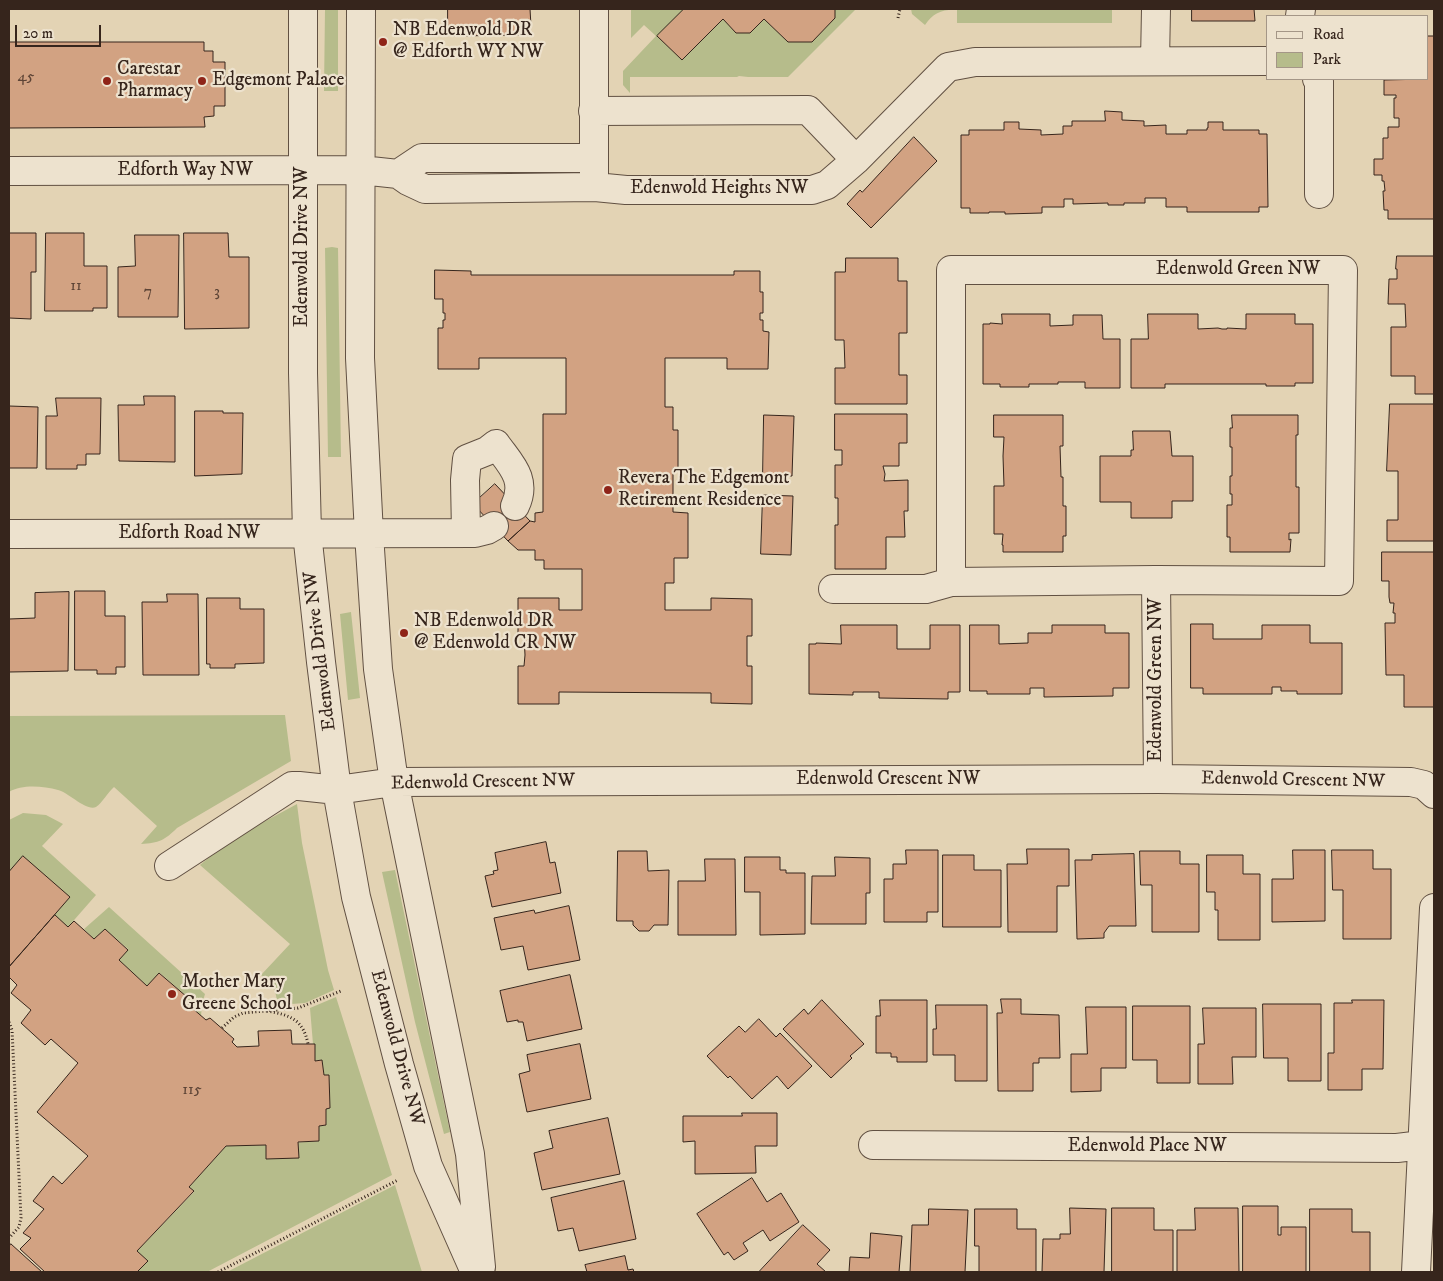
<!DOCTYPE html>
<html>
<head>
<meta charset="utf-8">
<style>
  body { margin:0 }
  #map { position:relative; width:1443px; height:1281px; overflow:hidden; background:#e3d3b4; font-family:"IM FELL DW Pica",serif }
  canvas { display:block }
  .frame { position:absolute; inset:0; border:10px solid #36251c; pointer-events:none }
  .legend { position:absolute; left:1266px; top:15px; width:162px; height:65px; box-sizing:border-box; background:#ede2ce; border:1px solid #a49687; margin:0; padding:6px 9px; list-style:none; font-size:15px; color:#36251c }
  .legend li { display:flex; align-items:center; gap:10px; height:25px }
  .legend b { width:25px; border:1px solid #a49687 }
  .scale { position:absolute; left:15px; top:25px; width:86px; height:22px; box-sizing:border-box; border:2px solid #36251c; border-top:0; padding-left:6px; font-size:15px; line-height:18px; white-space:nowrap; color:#36251c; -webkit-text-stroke:4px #ede2ce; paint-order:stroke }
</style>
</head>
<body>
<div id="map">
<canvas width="1443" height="1281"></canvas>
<div class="frame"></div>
<ul class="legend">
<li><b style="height:6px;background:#ede2ce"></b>Road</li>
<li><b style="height:14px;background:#b6bc8b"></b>Park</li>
</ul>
<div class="scale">20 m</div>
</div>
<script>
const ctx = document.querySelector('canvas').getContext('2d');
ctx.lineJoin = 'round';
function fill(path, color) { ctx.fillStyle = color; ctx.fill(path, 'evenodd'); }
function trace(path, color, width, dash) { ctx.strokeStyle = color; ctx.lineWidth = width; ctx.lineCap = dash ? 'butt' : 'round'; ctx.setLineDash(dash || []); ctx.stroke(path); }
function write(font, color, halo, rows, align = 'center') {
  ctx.font = font + ' "IM FELL DW Pica",serif'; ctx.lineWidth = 4.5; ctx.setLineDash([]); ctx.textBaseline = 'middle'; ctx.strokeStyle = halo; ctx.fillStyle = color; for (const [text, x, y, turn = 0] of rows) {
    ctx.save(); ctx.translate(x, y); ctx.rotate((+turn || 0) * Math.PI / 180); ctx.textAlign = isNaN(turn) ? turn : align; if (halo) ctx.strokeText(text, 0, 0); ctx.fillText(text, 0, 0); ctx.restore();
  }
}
fill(new Path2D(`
  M325,9H338V91H324Z
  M631,9H856L788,77H748L739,76L737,77H630V93L623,85V71L656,36L644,25L631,38Z
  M911,9H1112V23H957V10C943,9 933,13 925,25L912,14Z
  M332,247L338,248L341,457H328L325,248Z
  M351,612L360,698L348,700L340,614Z
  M285,715L291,761L177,828C165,840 159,843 141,844L157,826L114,787C108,792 102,803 96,807C87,812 68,792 58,790C43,786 22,784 9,792V716Z
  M297,804L302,843L328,970L334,990L305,1003L278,1005L275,991L261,975L290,944L200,865C229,839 264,822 297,804Z
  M23,813L46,815L63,824L42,846L96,895L68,927L54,916L9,967V820Z
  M395,870L450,1132L444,1134L415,1022L382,872Z
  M109,907L205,994L202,1004L201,1016L184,1001L187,997L160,973L147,986L119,960L128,949L105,929L94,939L84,929Z
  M336,997L392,1175L207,1272H137L147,1261L137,1251L194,1192L189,1187L226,1146L266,1145L319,1141V1126L326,1125V1109L330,1108L329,1075H324L322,1060L315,1061V1044H313L310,1008Z
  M395,1185L422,1272H227Z`), '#b6bc8b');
const building = new Path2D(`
  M448,9H530L531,26H525V35L453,36V26H448Z
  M684,9H835V18L812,42H788L764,19L750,33H736L723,19L682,60L657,36Z
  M1192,9H1254L1255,21H1192Z
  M1427,36H1434V219H1388V210H1384L1383,191H1385L1384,181H1382V175H1374V159H1383V138H1388V127H1399V118H1394V98H1396V95H1384V80L1427,79Z
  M9,42H204V51H213V62H225V106H214V116L204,117L205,127L10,128L9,127Z
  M1105,111L1122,112V120L1144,121V126L1166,125V134H1187V130H1207V128H1208V122H1223V130H1259V134H1267L1268,207H1259V212H1187V207H1166V198H1145V203H1124V205H1108V203L1073,204V199H1064V207H1042V213L1005,214V212H989V213H970V208H961V135H969V130H1004V122H1019V129L1041,130V135L1063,134V126H1072V121H1105Z
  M914,137L937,161L871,228L847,204L860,190L862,192Z
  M9,233H36V272H31V319L9,318Z
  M46,233H84V266H107V308H93V311H45Z
  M184,233H228L229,257H249V328L185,329Z
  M135,235H179L178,317H118V267L135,266Z
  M1397,256H1434V394H1415V376H1391V327H1406L1405,304H1388L1389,279H1397V269H1396Z
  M846,258H898V281H907V333H899V375H907V404H835V368H845L844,340H835V272H845Z
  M435,270L471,271V275H734V271H760V292H763V313H760V320H763V331L769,332L768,369H727V358H665V407H673V430H678V468H673V512L688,513V558H674V583H665V610H711V598L752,599V636H747V666H752V704L711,703V693L559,692V704H518V666H524L525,655L524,636H518V598H559V610H582V569H544V560H535V550H518L508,541L530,521L535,522V513L543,512V414H566V358H479V369H438V328H443V320H445V313H443V299H435Z
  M1002,314H1050V326L1073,325V315H1102L1103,339H1120V388H1085V382H1058V384H1029V387H1000V384H983V324H990V323L1002,324Z
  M1148,314H1198V329L1218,328L1222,329H1227V328L1246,329V314H1295V324H1313V383H1295V386H1266V384H1165V388H1131V339H1148Z
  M144,396H175V462L119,461L118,405H144Z
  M56,398H101L100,454H86V465H77V469H46V416H57Z
  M1390,404H1434V541H1387V520H1398V471H1387Z
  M9,406L38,407L37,468H9Z
  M195,411H223V413H243L242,474L195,476Z
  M835,414H907V443H899V466H883L885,474L884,481L908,480V511H904L905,537H886V569H835V525H838V498H835V465H842V450H835Z
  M764,415L794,416L792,476L763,475Z
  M994,415H1063V446H1060L1061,477H1063V506H1066V536H1063V552H1003V545H1002L1003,534H994V486H1004L1003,456L1004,437H994Z
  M1232,415H1298V435H1296V487H1299V533H1289V540L1291,539L1290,552H1230V537H1227V505H1232V494H1230V476H1232V447H1230V428H1232Z
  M1133,431H1170L1172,456H1193V501H1172V518H1131V502H1100V456H1131V450H1133Z
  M495,484L530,521L508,541L473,504Z
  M763,495L793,496L791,555L761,554Z
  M1382,552H1434V707H1404V675H1386L1385,623H1395V613H1393L1394,603H1390L1389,597V581H1382Z
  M75,591H105V616H125V667H116V674H97V670H75Z
  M69,592L68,671L9,672V619L35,618V593Z
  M167,594H198L199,675H143L142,602H167Z
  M207,598H240V609H264V663L235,664V668H210V664H207Z
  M1191,624H1213V639H1262V625H1310V643H1342V694H1297V691H1281V687H1272V694H1203V688H1191Z
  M841,625H897V649H930V625H960V692H948V699L879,698V692H853V695L809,694V644H816V643L841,644Z
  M970,625H999V644L1028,643V633H1052V625H1105V633H1129V688H1113V696L1044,697V688H1030V694H987V691H970Z
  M546,842L550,863L555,862L561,893L492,907L485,876L494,874L493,871L498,870L495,853Z
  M1027,849H1069V886H1057V932H1008L1007,864H1027Z
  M906,850H938V912H927V922H884V879H893V864H906Z
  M1293,850H1325V921L1272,922V879H1293Z
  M1332,850H1373V869H1391V939H1343V890H1333Z
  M618,851H647L648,871L669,870L668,925H654L649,931H639L633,925V921H617Z
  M1140,851H1180V864H1199V932H1152V885H1141Z
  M1134,854L1136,926H1109L1104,933V938L1077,939L1075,860H1092V855Z
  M943,855H974V870H1001V927H943Z
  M1207,855H1243V874H1260V940H1218V910H1215V892H1207Z
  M23,856L70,897L9,967V872Z
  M745,857H780V870H786V873H805V934L760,935V892H745Z
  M835,857L870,858V893H866V924H811L812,876H835Z
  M705,859H735L736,935H678V881H705Z
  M569,906L580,960L528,970L523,946L501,950L494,918L534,910L535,913Z
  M55,915L68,927L74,921L94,939L105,929L128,950L119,960L147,986L159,973L187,997L184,1001L206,1020L210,1018L234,1039L232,1042L237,1047L259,1046L258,1031L291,1030L292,1044H315V1061L322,1060L324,1075H329L330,1108L326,1109V1125L319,1126V1141L298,1142L299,1158L266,1159V1145L226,1146L189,1187L194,1191L137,1251L148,1261L137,1272H45L20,1249L31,1238L23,1233L44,1209L33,1201L53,1176L62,1184L88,1156L37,1112L78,1063L51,1039L45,1045L21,1023L31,1010L11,993L17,985L9,977V967Z
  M570,975L582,1029L527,1041L523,1022H518V1020L507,1022L500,991Z
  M1001,999H1021V1014L1059,1015L1060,1058H1039V1063H1033V1091H998L997,1013H1002Z
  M822,1000L864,1044L850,1056L852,1058L831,1078L783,1029L804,1009L808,1014Z
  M880,1000H927V1062H897V1057H891V1053H876V1016H880Z
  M1352,1000H1384L1383,1069H1362V1090H1328V1053H1334V1003H1352Z
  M1263,1004H1321V1081H1288V1058H1264Z
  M936,1005H987V1081H955V1055H933V1029H936Z
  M1133,1006H1190V1083H1157V1060H1133Z
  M1086,1007H1126V1068H1101V1091L1071,1092V1054H1087Z
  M1203,1008H1256V1057H1232L1233,1084H1198V1044H1204Z
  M759,1019L776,1037L780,1033L812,1066L788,1089L777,1076L752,1099L730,1076L728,1078L707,1056L739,1026L745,1032Z
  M580,1044L591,1099L527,1112L519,1074L530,1071L527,1055Z
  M742,1113H777V1146H755L756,1173L695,1174V1141L683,1142V1116H742Z
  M608,1118L620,1174L542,1190L534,1153L553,1148L549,1131Z
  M752,1178L767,1202L781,1193L799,1222L770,1241L763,1230L743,1243L748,1251L734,1260L728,1252L724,1255L697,1214Z
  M624,1181L636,1239L579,1251L573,1228L558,1231L551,1198Z
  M1243,1206H1278V1235H1281V1227H1306V1272H1243Z
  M1070,1208L1106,1209L1104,1272H1042L1043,1239H1060V1234H1070Z
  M1112,1208H1154V1230H1173V1272H1112Z
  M1195,1208H1238L1239,1272H1177V1230H1195Z
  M929,1209L968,1210L965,1272H910L912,1225H928Z
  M975,1209H1017V1229H1036V1272H979V1246H975Z
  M1310,1209H1352V1232H1370V1272H1310Z
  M803,1225L830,1250L817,1264L826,1272H759Z
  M871,1233L902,1236L899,1272H849L850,1257L869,1258Z
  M11,1244L42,1272H9V1247Z
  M625,1256L628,1270L633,1269L634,1272H587L585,1265Z`);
fill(building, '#d2a282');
trace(building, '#36251c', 1);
const minor = new Path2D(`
  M303,9V373L307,533L321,662L337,790L356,897L399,1064L428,1166L475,1272
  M361,9L360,358L369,534L378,669L394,782L470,1154L481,1267
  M594,9V175
  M1300,16L1301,9
  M1155,61L1156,9
  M1317,79L1319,81V194
  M593,111L808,110L856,160
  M9,171L361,170L398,174L408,181L425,189L595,187L626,190H812L827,185L856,160L948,67L975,62L1267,61
  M398,174L422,158H594
  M466,533L465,480L467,459L487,451L496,444C510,464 528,479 515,506
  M9,534L475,533L487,530L494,526
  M1156,580L951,582V270H1343L1339,581L1156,580L1158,779
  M833,589H926L951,582
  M169,866L292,786H299L337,790L394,782L1158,779L1411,782L1424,785L1434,794
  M873,1145L1397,1148L1422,1145
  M1416,1272L1434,908`);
trace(minor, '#615042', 30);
trace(new Path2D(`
  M898,18L900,9
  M267,1011C290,1015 303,1019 308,1044
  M9,1022L12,1030L21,1218L19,1227L9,1238
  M222,1028L234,1017L243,1013L298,1008L341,991
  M218,1272L398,1180`), '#36251c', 3, [1, 2.5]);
trace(minor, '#ede2ce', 28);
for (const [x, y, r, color] of [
  [383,42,5,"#8f2418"],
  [107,81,5,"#8f2418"],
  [202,81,5,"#8f2418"],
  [608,490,5,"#8f2418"],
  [404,633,5,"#8f2418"],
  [172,994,5,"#8f2418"]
]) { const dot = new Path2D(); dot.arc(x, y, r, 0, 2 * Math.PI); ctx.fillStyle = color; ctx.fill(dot); trace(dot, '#ede2ce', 2); }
write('16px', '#5d4436', null, [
  ["45",26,78],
  ["11",76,287],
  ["7",148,293],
  ["3",217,293],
  ["115",192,1091]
]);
write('19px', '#36251c', '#ede2ce', [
  ["NB Edenwold DR",393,31],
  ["@ Edforth WY NW",393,53],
  ["Carestar",117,70],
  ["Pharmacy",117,92],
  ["Edgemont Palace",212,81],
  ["Revera The Edgemont",618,479],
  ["Retirement Residence",618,501],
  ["NB Edenwold DR",414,622],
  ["@ Edenwold CR NW",414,644],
  ["Mother Mary",182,983],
  ["Greene School",182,1005]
], 'left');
write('19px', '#36251c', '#ede2ce', [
  ["Edforth Way NW",185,171],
  ["Edenwold Heights NW",719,189],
  ["Edenwold Drive NW",303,247,-90],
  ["Edenwold Green NW",1238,270],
  ["Edforth Road NW",189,534],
  ["Edenwold Drive NW",321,651,-97],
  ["Edenwold Green NW",1157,680,-90],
  ["Edenwold Crescent NW",888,780],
  ["Edenwold Crescent NW",1293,781,1],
  ["Edenwold Crescent NW",483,783,-1],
  ["Edenwold Drive NW",396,1048,75],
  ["Edenwold Place NW",1147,1147]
]);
</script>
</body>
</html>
